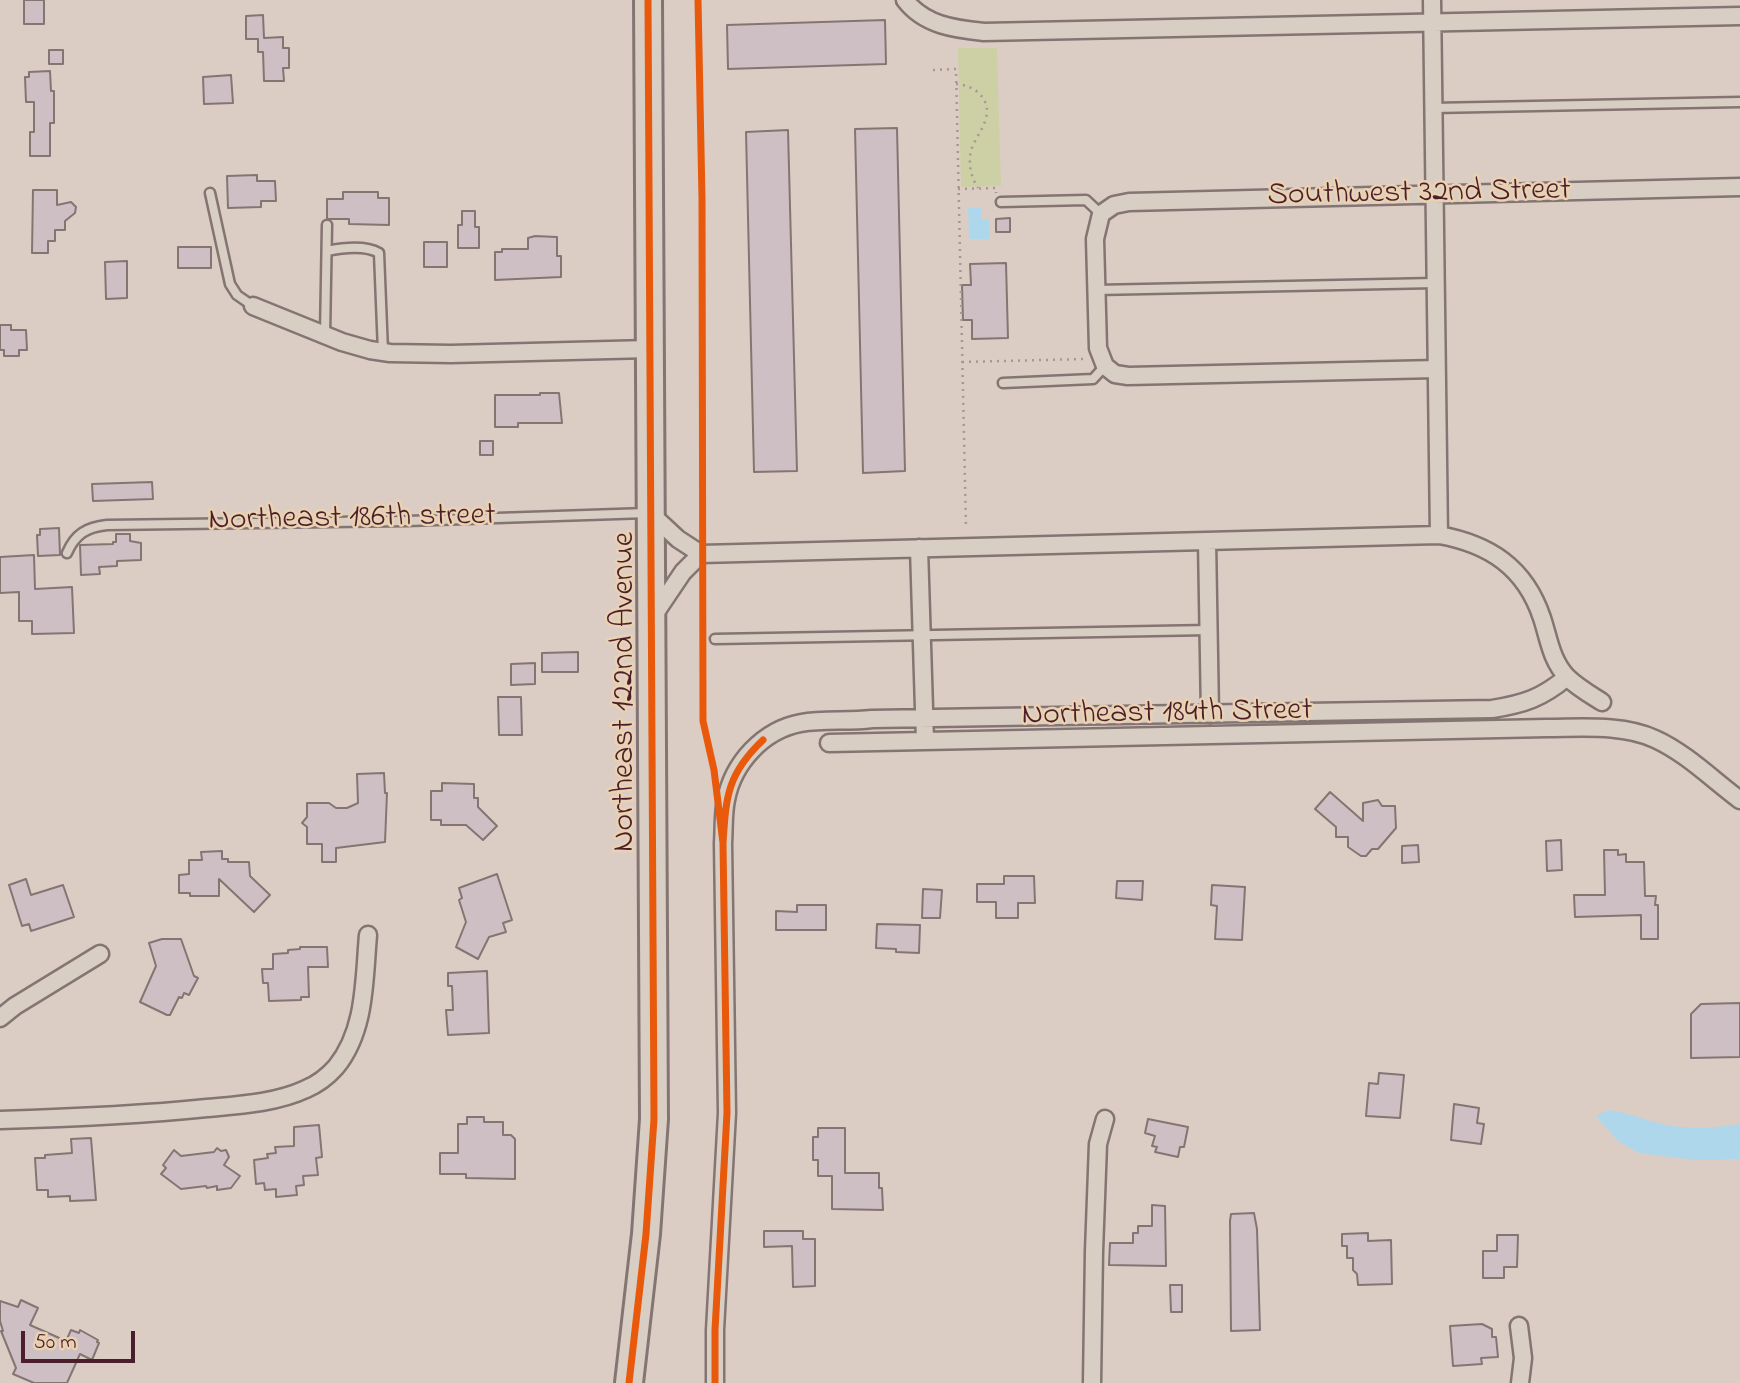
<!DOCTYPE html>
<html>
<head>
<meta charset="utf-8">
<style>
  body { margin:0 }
  #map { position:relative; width:1740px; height:1383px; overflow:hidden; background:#dccdc4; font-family:"Indie Flower",sans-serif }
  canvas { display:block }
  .scale { position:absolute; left:21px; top:1331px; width:114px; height:32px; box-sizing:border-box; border:4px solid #4a1f2b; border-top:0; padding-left:9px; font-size:21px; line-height:24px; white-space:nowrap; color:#4a1f2b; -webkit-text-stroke:5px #e9d1b1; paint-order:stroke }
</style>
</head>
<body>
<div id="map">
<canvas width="1740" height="1383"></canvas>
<div class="scale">50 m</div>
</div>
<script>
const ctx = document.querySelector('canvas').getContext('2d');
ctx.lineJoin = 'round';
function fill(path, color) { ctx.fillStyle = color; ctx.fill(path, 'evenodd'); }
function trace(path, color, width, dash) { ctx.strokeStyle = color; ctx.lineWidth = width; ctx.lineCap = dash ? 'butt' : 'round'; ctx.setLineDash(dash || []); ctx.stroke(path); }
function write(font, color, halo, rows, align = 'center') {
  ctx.font = font + ' "Indie Flower",sans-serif'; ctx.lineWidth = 5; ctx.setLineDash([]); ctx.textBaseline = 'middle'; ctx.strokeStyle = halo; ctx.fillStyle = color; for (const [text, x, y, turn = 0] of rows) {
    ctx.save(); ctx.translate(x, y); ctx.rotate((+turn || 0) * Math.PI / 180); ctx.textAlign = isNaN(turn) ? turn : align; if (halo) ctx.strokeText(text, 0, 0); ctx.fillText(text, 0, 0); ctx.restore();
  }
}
fill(new Path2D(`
  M958,48H997L1001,186L961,187Z`), '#ccd0a4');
fill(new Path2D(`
  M968,208H982V219H989L990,239H969Z
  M1608,1110C1627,1112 1644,1120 1662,1124C1689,1130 1713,1128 1740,1124V1159L1694,1160L1639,1153L1618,1141L1596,1116Z`), '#aed7eb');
const building = new Path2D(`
  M24,0H44V24H24Z
  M263,15L264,38L283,37V48H289V68H283L284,81H264L263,52H258V39H246V16Z
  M885,20L886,64L728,69L727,25Z
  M49,50H63V64H49Z
  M50,71L51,91H54V123H50V156H30V132H34V102H26L25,77H29V72Z
  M231,75L233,103L204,104L203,77Z
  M897,128L905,471L863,473L855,129Z
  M788,130L797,471L754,472L746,132Z
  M257,175V181H275L276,201H261V207L228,208L227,176Z
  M33,190H57V205L71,202L76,207L75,213L65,221V230H55V241H48V253H32Z
  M343,192H378V198H389V225L349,224V219H327V199H343Z
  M462,211H475V227H479V248H458V225H462Z
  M1010,218V232H996V219Z
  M535,236L557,237V256H561V277L495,280V252H502V249H528V238Z
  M424,242H447V267H424Z
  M178,247H211V268H178Z
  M127,261V298L106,299L105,262Z
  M1006,263L1008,338L972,339V320H963L962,285H971L970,264Z
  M0,325H11V330H26L27,350H19V356H4V350H0Z
  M540,393H559L562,423H518V427H495V395H540Z
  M480,441H493V455H480Z
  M152,482L153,499L93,501L92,484Z
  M59,528L60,555L38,556L37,535H40V529Z
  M116,534H130V541L141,543V560L117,561V566L99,567L100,574L81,575L80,545L113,544V542H116Z
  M34,555L35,589L72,587L74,633L32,634V621H19V592L0,593V557Z
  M578,652V672H542V653Z
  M535,663V684L511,685V664Z
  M498,697H521L522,735H499Z
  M384,773L385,793H387L385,842L336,848V862H322V844H307V827L302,823L307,817V803H329L336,808H347L358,803L357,774Z
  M442,783L474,784V798H478V807L497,826L483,840L466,825H441V820H431V791H442Z
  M1330,792L1363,821V803L1378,800L1382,806H1395L1396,828L1378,849H1372L1366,856H1361L1348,847V837H1336V827L1315,809Z
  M1561,840L1562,870L1547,871L1546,841Z
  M1418,845L1419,862L1402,863V846Z
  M1604,850H1618V855L1626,854V862H1644L1645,896H1656L1655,905H1658V939H1641V915L1575,917L1574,895H1605Z
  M222,851V859H228V862H249L250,876L270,895L254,912L219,879V896H190V893H179V875L189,874V860H202L201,852Z
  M497,874L512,920L503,923L506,932L489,937L478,959L456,947L466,922L459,900L462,898L459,888Z
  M1004,876H1034L1035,903H1018V918H996V902H977V884H1004Z
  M26,879L31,895L63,885L74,917L31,931L29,924L22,926L9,885Z
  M1117,881H1143L1142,900L1116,898Z
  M1212,885L1245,887L1242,940L1215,939L1217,906L1211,905Z
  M923,889L942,890L940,918H922Z
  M797,905H826V930H776V911L797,912Z
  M877,924L920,925L919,953L896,952V949L876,948Z
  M162,939H181L194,976L198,978L189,995L184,993L182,998L179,997L170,1015H167L140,1002L156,966L149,943Z
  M300,947H327L328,967H308L309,997H301V1000L269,1001L268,983H263L262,969H273V954L288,953V950L300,949Z
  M487,971L489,1033L448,1035L446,1010H453L452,986H448V973Z
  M1740,1003V1057L1691,1058V1014L1701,1004Z
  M1379,1073L1404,1075L1400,1118L1366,1116L1369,1083L1378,1084Z
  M1454,1104L1479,1108L1477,1123L1484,1124L1481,1144L1451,1140Z
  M467,1117H484V1122H503V1135H511L515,1139V1179L466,1178V1174H440V1153H458V1124H467Z
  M1148,1119L1188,1127L1184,1147H1180L1178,1157L1155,1152L1157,1147L1152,1146L1155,1136L1145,1133Z
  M319,1125L322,1157L316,1158L318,1175L303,1176L304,1185L296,1186L297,1195L276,1197V1189L265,1190L264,1183L256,1184L254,1160L268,1158L267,1154L276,1153L275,1147L294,1146V1127Z
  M818,1128H845V1173H879V1188H882L883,1210L832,1209V1176H818V1160H813V1137H818Z
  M91,1138L96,1200L70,1201V1196L48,1197V1190H37L35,1158H45V1155L72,1153L71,1139Z
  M217,1148L221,1151L226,1150L229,1157L224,1165L240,1176L231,1188L217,1190V1186L207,1188L206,1186L181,1189L161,1174L166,1168L163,1165L174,1150L181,1156L214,1152Z
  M1152,1205L1165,1206L1166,1266L1109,1265L1110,1243H1133V1233H1138V1226H1152Z
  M1254,1213L1257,1229L1260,1330L1231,1331L1230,1221L1231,1214Z
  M764,1231H803V1239H815V1286L793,1287L792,1246L764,1247Z
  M1368,1233V1241L1391,1240L1392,1284L1358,1285L1357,1274L1353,1270V1258H1347V1246H1342V1234Z
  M1497,1235H1518L1517,1267H1504V1278H1483V1251H1497Z
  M1170,1285H1182V1312H1171Z
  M21,1300L38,1308L30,1325L66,1341L71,1330L79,1333L80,1330L98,1340L97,1342L99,1343L92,1360L80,1354L67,1383H34L13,1374L16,1368L1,1331H3L0,1321V1301L18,1307Z
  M1482,1324L1492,1329V1337H1496L1498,1357L1481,1358L1482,1364L1453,1366L1450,1326Z`);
fill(building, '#cebfc4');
trace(building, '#847573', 2);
const service = new Path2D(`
  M1433,108L1740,102
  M210,193L230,284L237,295L253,306
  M1001,202L1086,200L1101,214
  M327,251C342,248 365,245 379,253L383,352
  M1096,290L1435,283
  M325,335L327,225
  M1003,383L1093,379L1105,366
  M67,553C75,534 87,527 107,525L407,521L647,513
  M715,639L1209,630`);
const minor = new Path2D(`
  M905,0C924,25 954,29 984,32L1740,16
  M1432,0L1439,535
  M253,306L342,342L370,350L390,353L451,354L649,349
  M1436,369L1128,376L1115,374L1105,366L1098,348L1095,239L1101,214L1114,205L1129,202L1740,187
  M650,513L678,539L701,554L1439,535C1489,544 1525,567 1542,618C1549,639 1551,660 1567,677C1577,687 1591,695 1602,702
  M1207,541L1210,714
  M919,548L925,741
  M652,618L683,572L701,554
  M829,743L1547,728C1581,728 1623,724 1655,739C1686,753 1713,780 1740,800
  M0,1018L15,1006L100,954
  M0,1120C69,1118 138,1115 207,1108C240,1105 276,1103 306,1089C318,1084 328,1076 336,1067C366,1030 364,980 368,935
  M1519,1326L1523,1358L1520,1383
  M715,1383V1330L727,1113L723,843C724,829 723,814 726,800C733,763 763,730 801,723C824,719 848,722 872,719L1492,709C1524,704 1542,698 1567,677
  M1092,1383L1094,1251L1098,1144L1105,1119`);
const trunk = new Path2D(`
  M629,1383L646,1234L654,1119L648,0`);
trace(service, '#847573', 13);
trace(minor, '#847573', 21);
trace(trunk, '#847573', 32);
trace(new Path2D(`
  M933,70L956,69L966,528
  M956,84C975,85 993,100 985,121C982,131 974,140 971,151C968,164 971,177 978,188
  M958,189L996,188V193
  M962,362L1085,359`), '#a49893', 2.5, [2, 5]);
trace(service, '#d8cec3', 8);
trace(minor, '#d8cec3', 16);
trace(trunk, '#d8cec3', 26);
trace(new Path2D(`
  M698,0L702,198L703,721L714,770L723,843
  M629,1383L646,1234L654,1119L648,0
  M715,1383V1330L727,1113L723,843C726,797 727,774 763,740`), '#e8590c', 7);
write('32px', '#4a1f2b', '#e9d1b1', [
  ["Southwest 32nd Street",1419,195,-1],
  ["Northeast 186th street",352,520,-1],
  ["Northeast 122nd Avenue",627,692,-90],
  ["Northeast 184th Street",1167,715,-1]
]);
</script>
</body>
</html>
